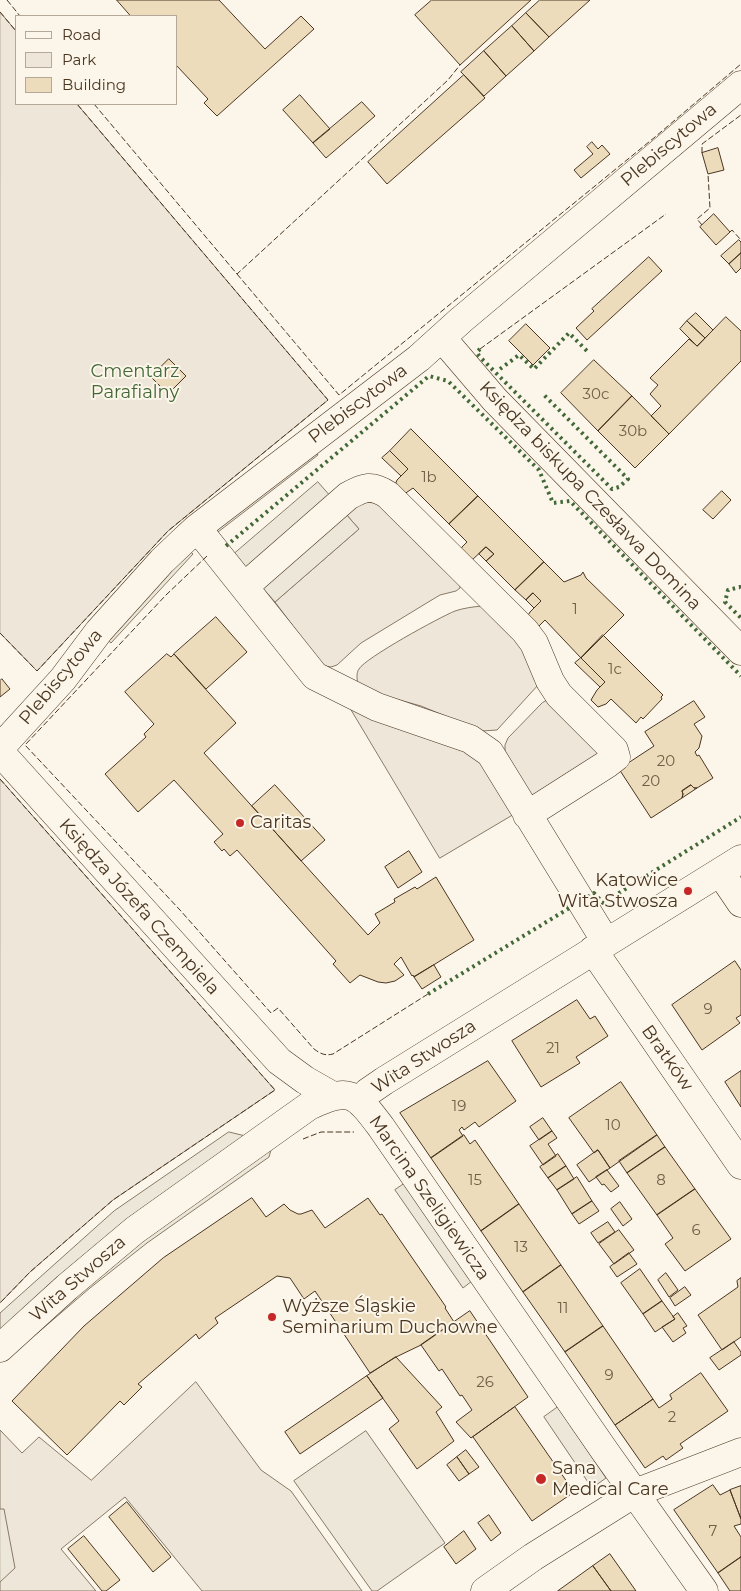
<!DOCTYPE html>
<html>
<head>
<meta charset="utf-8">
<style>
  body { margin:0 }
  #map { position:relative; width:741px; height:1591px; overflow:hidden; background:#fbf6e9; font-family:Montserrat,sans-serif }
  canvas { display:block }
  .legend { position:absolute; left:15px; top:15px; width:162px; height:90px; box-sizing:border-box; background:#fbf6e9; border:1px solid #b4a999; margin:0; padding:6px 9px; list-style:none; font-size:15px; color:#4a3520 }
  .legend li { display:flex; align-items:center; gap:10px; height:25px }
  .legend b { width:25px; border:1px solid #b4a999 }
</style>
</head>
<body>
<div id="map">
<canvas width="741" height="1591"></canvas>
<ul class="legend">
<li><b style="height:6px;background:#fbf6e9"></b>Road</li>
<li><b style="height:14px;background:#ede6d9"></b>Park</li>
<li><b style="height:14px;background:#ecdcbc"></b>Building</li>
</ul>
</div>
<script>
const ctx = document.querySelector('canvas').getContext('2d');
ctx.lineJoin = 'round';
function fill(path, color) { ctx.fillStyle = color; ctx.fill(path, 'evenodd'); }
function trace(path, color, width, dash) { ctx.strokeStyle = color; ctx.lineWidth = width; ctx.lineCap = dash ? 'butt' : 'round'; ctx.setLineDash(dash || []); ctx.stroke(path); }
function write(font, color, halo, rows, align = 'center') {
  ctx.font = font + ' Montserrat,sans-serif'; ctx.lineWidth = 4; ctx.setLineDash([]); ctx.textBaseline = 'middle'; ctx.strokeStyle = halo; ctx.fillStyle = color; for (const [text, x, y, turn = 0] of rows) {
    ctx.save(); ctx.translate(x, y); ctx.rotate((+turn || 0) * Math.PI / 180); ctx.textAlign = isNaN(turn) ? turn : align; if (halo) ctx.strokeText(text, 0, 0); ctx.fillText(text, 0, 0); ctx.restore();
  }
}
const green = new Path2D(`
  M0,12L16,31V104H77L328,400L168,531L37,671L0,633Z
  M362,502L377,503L385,510L460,582V588L456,591L440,595L430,601L361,643L337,665L331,667L325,666L320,662L275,602L359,529L345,513Z
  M482,606L524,642L539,684L497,730L482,731L421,706L371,692L358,684C357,679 356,673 359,669C365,658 440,617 455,611C464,608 472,607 482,606Z
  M343,696L466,742L521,810L440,858Z
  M551,698L607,753L534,801L505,751V745L508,738L542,703Z
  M0,779L275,1090L113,1200L30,1272L0,1303Z
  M196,1382L261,1470L291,1491L362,1591H202L125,1497L61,1549L96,1591H0V1430L22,1453L39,1437L91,1480Z`);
fill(green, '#ede6d9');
trace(green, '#887966', 1);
const parking = new Path2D(`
  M312,447L318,455L218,532L211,523Z
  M318,482L332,498L248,571L234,554Z
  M345,513L359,529L275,602L260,585Z
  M185,547L193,554L111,643L103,636Z
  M229,1132L254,1138L0,1333V1313L114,1211Z
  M273,1143L269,1157L147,1243L90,1288L34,1336H25L142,1235Z
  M404,1184L472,1281L463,1288L395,1190Z
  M558,1407L606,1478L592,1488L544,1417Z
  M366,1431L445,1543L377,1591H372L294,1481Z
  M0,1509H4L15,1568L0,1582Z`);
fill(parking, '#ede7d9');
trace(parking, '#887966', 1);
const building = new Path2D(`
  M117,0H219L265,49L301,16L314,29L217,116L204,103L208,99L176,65V16H131Z
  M432,0H531L460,65L415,15Z
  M540,0H590L549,37L526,13Z
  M526,13L549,37L534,51L512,26Z
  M512,26L534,51L506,76L484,51Z
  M484,51L506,76L484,96L461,72Z
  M464,75L485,98L387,184L368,162Z
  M300,95L330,129L313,143L283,110Z
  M362,102L375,116L326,158L313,143Z
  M592,142L598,149L602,145L610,154L581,178L574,170L593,154L587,147Z
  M718,148L724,170L708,174L702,153Z
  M714,214L730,232L716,245L700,227Z
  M739,240L741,242V253L729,264L721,256Z
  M741,253V268L736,273L729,264Z
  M649,257L662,271L587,340L576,328L594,311L592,309Z
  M696,313L713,330L705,338L687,321Z
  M726,317L741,331V361L669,434L651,416L661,406L650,394L658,385L650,378L689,339L697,346Z
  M687,321L705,338L697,346L680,329Z
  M526,324L550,348L533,365L509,341Z
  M169,359L186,376L168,394L151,377Z
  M594,360L632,396L598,431L561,393Z
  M632,396L669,434L635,468L598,431Z
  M411,429L478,496L449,524L413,488L400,497L393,490L397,480L408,469L390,451Z
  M390,451L408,469L401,476L382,458Z
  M722,491L731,500L713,519L703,510Z
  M478,496L544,562L515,590L486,561L494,554L486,547L471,561L459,556L462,547L467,542L449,524Z
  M486,547L494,554L486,561L479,554Z
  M544,562L564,582L581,575L583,572L586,578L624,615L581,658L545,620L539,626L531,630L524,622L530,612L541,601L533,593L526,600L515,590Z
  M533,593L541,601L534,608L526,600Z
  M216,617L247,652L206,689L174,654Z
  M603,635L663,695L661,697L662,699L643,719L641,717L636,723L611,699L606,704L598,707L591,700L597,690L605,682L581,658Z
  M167,654L171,657L174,654L236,723L204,753L368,935L380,923L375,914L395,902L394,899L415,887L417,889L436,877L474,940L414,977L413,975L412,976L401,957L394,964L404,975L395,981L386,983L378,982L360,975L350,983L333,964L336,961L237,850L230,856L224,849L222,851L214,842L223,834L174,780L138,812L105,774L146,737L144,734L154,724L125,692Z
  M581,658L605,682L600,687L575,663Z
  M2,679L10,689L0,697V681Z
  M694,701L705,717L694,724L702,736L699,748L695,752L697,756L699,755L713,778L697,788H694L691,785L682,791L683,794L682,798L651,818L619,769L654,746L645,732Z
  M275,785L325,840L301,861L252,806Z
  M691,785L694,788H697L682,798L683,794L682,791Z
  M409,851L422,872L398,888L385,867Z
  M735,961L741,970V1015L736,1018L740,1023L702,1050L672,1005Z
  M434,965L441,977L422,989L414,977Z
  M577,1000L590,1019L595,1016L608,1036L576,1057L580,1063L541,1087L512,1041Z
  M488,1061L516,1101L479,1127L475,1122L464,1130L462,1127L459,1130L463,1136L431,1158L400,1113Z
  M741,1071V1107L725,1082Z
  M621,1082L657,1135L610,1168L598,1150L594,1153L569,1118Z
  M543,1118L552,1131L539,1140L530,1127Z
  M552,1131L557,1138L548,1144L556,1156L543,1165L530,1146Z
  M464,1135L470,1144L475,1140L519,1204L481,1231L431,1158Z
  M657,1135L665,1147L627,1173L619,1161Z
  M665,1147L695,1189L657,1215L627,1173Z
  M598,1150L610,1168L589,1182L577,1165Z
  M558,1154L566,1166L548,1178L540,1167Z
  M566,1166L574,1179L557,1190L548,1178Z
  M607,1170L619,1186L611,1192L604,1184L602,1185L596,1177Z
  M577,1177L592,1201L572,1214L557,1190Z
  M695,1189L731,1239L685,1271L665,1244L673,1238L657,1215Z
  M252,1198L266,1217L284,1204L290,1210L298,1214H301L312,1210L325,1228L368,1198L380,1215L382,1214L446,1307L445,1308L454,1322L421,1345L396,1357L370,1373L315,1291L304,1299L290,1278L277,1276L215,1318L218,1323L199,1339L196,1334L138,1384L142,1387L124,1405L120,1401L67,1455L12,1401L84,1326L163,1258Z
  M592,1201L599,1211L579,1224L572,1214Z
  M620,1202L632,1219L623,1226L611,1209Z
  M519,1204L561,1265L523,1292L481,1231Z
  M608,1222L615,1232L598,1243L591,1233Z
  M619,1230L634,1250L614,1264L599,1244Z
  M629,1253L637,1264L617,1277L610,1267Z
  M561,1265L603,1326L565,1352L523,1292Z
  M640,1269L662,1301L643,1314L621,1283Z
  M666,1273L678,1290L669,1297L658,1280Z
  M741,1278V1337L722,1350L698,1315L738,1287L737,1281Z
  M685,1287L691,1295L675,1306L670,1298Z
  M662,1301L675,1319L655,1332L643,1314Z
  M470,1311L528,1397L471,1438L456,1422L472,1410L462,1395L460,1396L442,1369L439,1371L421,1345Z
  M678,1313L687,1326L683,1328L686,1333L673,1342L662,1327L675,1319L673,1317Z
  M603,1326L653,1399L615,1425L565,1352Z
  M734,1342L741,1352V1355L719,1370L710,1358Z
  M396,1357L442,1407L436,1412L454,1441L417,1469L389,1429L399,1421L367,1376Z
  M701,1373L728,1411L680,1444L683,1448L666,1460L663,1456L645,1468L615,1425L653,1399L659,1408L672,1399L670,1395Z
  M367,1376L383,1398L300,1454L285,1432Z
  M515,1407L574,1492L532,1521L473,1437Z
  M466,1450L479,1467L469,1474L457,1457Z
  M457,1457L469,1474L459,1481L447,1465Z
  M713,1485L720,1495L730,1490L741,1519V1524L734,1526L741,1537V1557L718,1573L674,1510Z
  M741,1486V1519L730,1490Z
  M127,1502L171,1557L153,1572L109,1517Z
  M489,1515L501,1533L491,1541L478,1523Z
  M464,1531L476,1549L456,1564L444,1547Z
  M84,1536L120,1580L106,1591H102L68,1549Z
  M610,1554L636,1591H611L593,1566Z
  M741,1557V1591H730L718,1573Z
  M593,1566L611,1591H558Z`);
fill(building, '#ecdcbc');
trace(building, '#4a3520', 1);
const minor = new Path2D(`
  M442,338L495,400L741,651
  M197,528L315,676L377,707L470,739L490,753L606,942
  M244,587L348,496C364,487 372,484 388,495L525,631L534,643L550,681L559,695L614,750L616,757L607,764L527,815
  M0,748L63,679L99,631L162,561L183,541L197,528L419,358L461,320L741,85
  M0,752L279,1061L305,1080L333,1096
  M720,872L741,903
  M593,950L741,1165
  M359,1101L368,1092L384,1081L741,859
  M0,1348L67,1287L135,1230L309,1106C349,1087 355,1092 381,1127L604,1450L704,1591
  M485,1591L533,1557L635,1493L741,1452`);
trace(minor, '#4a3520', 29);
trace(minor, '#fbf6e9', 28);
trace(new Path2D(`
  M480,349L477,352L479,356L612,489L619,487L628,479L543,394
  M500,369L519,355L534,369L569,333L587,351
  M226,546L429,376L448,381L539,470L553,503L570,501L741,676
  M741,588L740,587L728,590L725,602L741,618
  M588,897L594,893L603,903L741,817
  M428,994L571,907`), '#436837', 4, [2.5, 4]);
trace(new Path2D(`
  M7,0L20,16
  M0,12L16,31
  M94,104L237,274L448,80L460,65
  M702,153V144L741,115
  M702,225L697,219L710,208L708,174
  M730,232L732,230L741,240
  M237,274L339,395L655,137L741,64
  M480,349L666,214
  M207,556L166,595L25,745L180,910L271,1013L278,1008L314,1049C321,1054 325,1056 333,1054L428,994
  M0,633L37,671L168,531L328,400L77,104
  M0,779L275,1090L113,1200L30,1272L0,1303
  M303,1139L321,1132H354`), '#4a3520', 1, [6, 2.5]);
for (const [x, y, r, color] of [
  [240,823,5,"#c62828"],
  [688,891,5,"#c62828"],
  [272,1317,5,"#c62828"],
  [541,1479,6,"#c62828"]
]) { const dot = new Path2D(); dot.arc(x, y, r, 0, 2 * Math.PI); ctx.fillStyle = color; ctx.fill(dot); trace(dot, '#fbf6e9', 2); }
write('15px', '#725f47', null, [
  ["30c",596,395],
  ["30b",633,432],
  ["1b",429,478],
  ["1",575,610],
  ["1c",615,670],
  ["20",666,762],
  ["20",651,782],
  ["9",708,1010],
  ["21",553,1049],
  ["19",459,1107],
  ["10",613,1126],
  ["15",475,1181],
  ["8",661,1181],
  ["6",696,1231],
  ["13",521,1248],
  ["11",563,1309],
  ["9",609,1376],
  ["26",485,1383],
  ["2",672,1418],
  ["7",713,1532]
]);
write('18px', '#4a3520', '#fbf6e9', [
  ["Plebiscytowa",669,145,-40],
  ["Plebiscytowa",358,404,-37],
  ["Księdza biskupa Czesława Domina",590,496,46],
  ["Plebiscytowa",61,677,-50],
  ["Księdza Józefa Czempiela",139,907,48],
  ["Wita Stwosza",424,1057,-33],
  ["Bratków",667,1058,55],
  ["Marcina Szeligiewicza",429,1198,55],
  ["Wita Stwosza",78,1279,-41]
]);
write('18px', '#436837', '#fbf6e9', [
  ["Cmentarz",135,372],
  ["Parafialny",135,393]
]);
write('18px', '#4a3520', '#fbf6e9', [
  ["Caritas",250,823],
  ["Katowice",678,881,"right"],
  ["Wita Stwosza",678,902,"right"],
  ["Wyższe Śląskie",282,1307],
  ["Seminarium Duchowne",282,1328],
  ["Sana",552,1469],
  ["Medical Care",552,1490]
], 'left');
</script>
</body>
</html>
